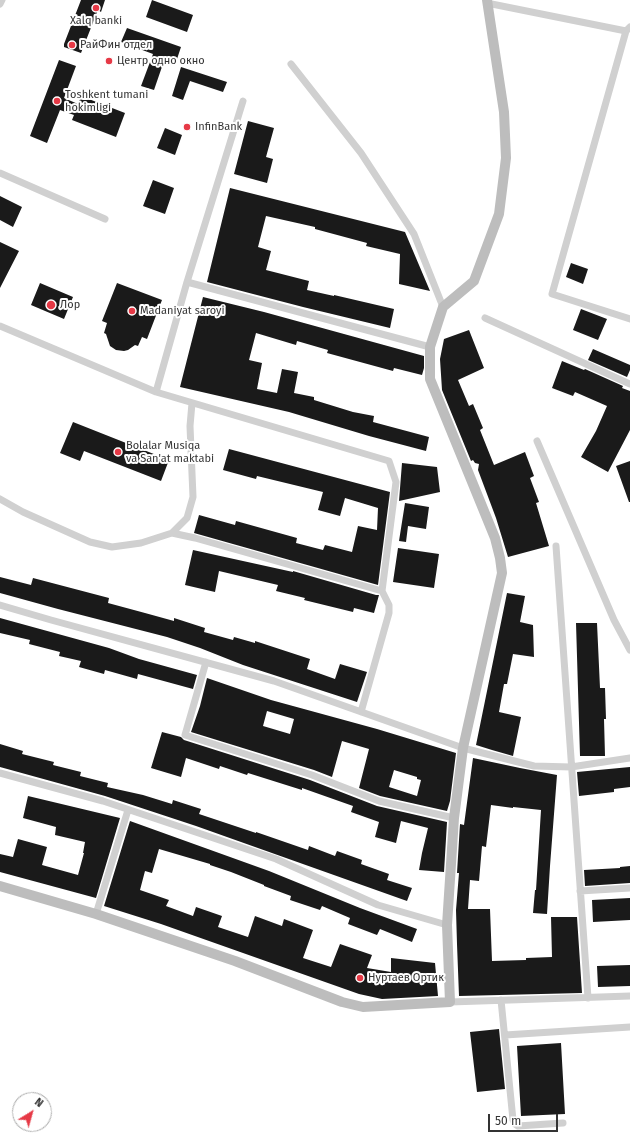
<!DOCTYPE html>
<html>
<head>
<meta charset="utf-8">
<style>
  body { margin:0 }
  #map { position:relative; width:630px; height:1144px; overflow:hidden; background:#fff; font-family:"Fira Sans",sans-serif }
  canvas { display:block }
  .north { position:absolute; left:12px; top:1092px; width:40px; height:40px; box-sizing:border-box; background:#fff; border:1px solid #adadad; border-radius:50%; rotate:37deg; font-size:11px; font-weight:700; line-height:16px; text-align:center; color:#333 }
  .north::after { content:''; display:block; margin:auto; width:14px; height:18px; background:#e63946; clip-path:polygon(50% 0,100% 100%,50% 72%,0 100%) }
  .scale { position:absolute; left:488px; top:1114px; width:70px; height:18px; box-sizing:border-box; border:2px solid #333; border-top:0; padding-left:5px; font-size:12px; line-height:14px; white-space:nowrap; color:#333; -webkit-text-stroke:3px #fff; paint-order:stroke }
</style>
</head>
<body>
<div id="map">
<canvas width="630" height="1144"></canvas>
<div class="north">N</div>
<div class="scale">50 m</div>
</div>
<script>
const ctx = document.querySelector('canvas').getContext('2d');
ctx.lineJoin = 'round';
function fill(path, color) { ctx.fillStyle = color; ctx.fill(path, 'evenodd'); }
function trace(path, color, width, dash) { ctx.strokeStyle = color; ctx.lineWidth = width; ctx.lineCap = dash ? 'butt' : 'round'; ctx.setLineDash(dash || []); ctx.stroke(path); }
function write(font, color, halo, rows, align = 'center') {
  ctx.font = font + ' "Fira Sans",sans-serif'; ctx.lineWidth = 4; ctx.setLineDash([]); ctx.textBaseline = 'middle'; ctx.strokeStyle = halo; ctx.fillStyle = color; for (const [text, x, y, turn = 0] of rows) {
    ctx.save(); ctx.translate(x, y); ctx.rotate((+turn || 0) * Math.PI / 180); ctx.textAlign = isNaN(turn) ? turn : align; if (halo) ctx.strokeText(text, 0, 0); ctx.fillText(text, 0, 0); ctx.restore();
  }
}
fill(new Path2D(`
  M81,0H105L101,12L98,10L81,53L64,47V44Z
  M152,0L193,15L187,32L146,17Z
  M127,28L181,47L176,62L165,58L154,90L141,86L153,54L121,42Z
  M59,60L76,66L64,98L78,104L81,96L125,113L116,137L72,120L74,115L60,110L47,143L30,136Z
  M181,67L227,82L223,92L190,81L183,100L172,96Z
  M248,121L274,128L266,157L273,159L267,183L234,174Z
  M165,128L182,135L175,155L157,148Z
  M153,180L174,188L165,214L143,206Z
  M230,188L405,232L430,291L399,284L400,254L366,246L367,243L315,229V227L266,216L258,247L271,251L266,270L309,281L307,290L334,296V295L394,309L390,328L303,307L207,282Z
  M0,196L22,207L13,227L0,220Z
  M0,242L19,251L0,288Z
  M571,263L588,269L583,284L566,277Z
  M40,283L73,297L64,319L31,305Z
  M117,283L162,300L147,339L142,337L138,346L135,345L128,350L124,351L116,350L110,346L106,334L104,333L107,323L102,321Z
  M203,297L264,312L424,356V368L422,375L394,368L393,371L327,353L328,350L297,341L296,345L256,333L249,360L262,363L257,389L277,393L282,369L298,372L294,393L314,397V400L353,412L374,416L373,422L429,437L426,451L369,436L289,412L180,387Z
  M581,309L607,319L598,340L573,330Z
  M469,330L484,368L458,380L469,406L473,404L483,428L480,430L494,465L525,452L534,476L530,478L539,502L536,503L549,546L508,557L496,518L478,470L479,464L475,463L473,460L471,461L442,390L440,359L444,339Z
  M593,349L630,365V370L627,377L588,360Z
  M562,361L584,370L585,369L623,386L622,388L630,391V430L608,472L581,457L596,431L607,406L575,392L573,396L552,388Z
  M73,422L169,460L161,481L84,451L80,461L60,453Z
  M229,449L390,492L378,585L194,533L199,515L235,525L236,521L297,538L296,543L323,550L325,545L352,552L358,526L377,530L378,508L345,498L340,516L318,510L323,492L257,476L256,479L223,470Z
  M630,461V502H629L616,466Z
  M402,463L437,467L440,492L399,501Z
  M405,503L429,507L426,529L408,526L406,542L399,541Z
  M398,548L439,554L434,588L393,582Z
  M193,550L293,572V571L376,595H379L374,613L354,608L353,612L304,600L305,598L276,591L278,585L219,571L215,592L185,585Z
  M0,577L31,585L33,578L109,598L108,603L145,613L174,621V618L205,628L204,632L233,640L234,637L255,643V641L310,659L307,669L335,679L340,664L367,672L357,702L243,665L200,648L167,637L58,609L0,593Z
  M507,593L525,596L520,622L533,625L534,657L513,654L507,684H504L499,712L521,717L513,756L492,750L476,745Z
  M0,618L109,648L139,659L197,675L193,689L138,674L137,679L105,670L104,674L79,667L81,661L59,656L60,652L29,644L30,640L0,633Z
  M576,623H597L600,688H605L606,719H604L605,756H580Z
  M207,678L271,700L377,729L456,753L450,801L447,811L380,796L359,788L369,749L342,741L332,777L314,770L191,732L200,706ZM267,711L294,719L290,734L263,726ZM394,770L417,777V779L421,780L417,796L389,787Z
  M162,732L181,737L184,740L310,780L377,806L447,822L444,872L419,870L422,853L428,828L401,821L396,843L375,837L379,822L351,812L353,806L302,788V790L248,773L247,775L220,766L219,769L186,758L181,777L151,768Z
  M0,744L23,751L22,754L54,762L53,765L81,772L80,776L108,783L107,787L143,795L172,804L173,800L201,809L199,814L256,833V832L308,850L309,846L335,856L337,851L362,860L361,864L389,874L387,880L412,888L407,901L196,826L105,796L0,767Z
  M473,758L520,768L557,775L550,866L547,914L533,913L535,890H536L541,810L513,807V808L491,805L486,847L482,846L479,881L470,880L468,909H490L492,961L526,960V958L552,957L551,917H577L582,993L459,996L457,944L456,910L459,873H457L460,824L464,825Z
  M630,767V787L614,789V792L579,796L577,772Z
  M28,796L120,818L96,898L0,872V854L13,857L18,839L47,847L42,865L78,875L84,853H83L85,842L55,835L56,827L23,818Z
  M130,821L269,871L360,908L417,929L412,942L380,929L377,935L348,924L350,918L322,906L320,910L290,900L291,896L264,886V885L231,872L210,865V864L159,849L152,873L145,871L140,890L169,900L166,906L193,916L196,907L222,916L218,927L248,937L255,916L282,926L284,919L313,930L303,958L331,967L340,944L372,955L367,968L391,972V958L435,963L438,996L382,999L359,994L161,924L104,906Z
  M630,866V883L585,886L584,870L620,868V867Z
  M630,898V920L593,922L592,900Z
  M630,965V986L598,987L597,966Z
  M499,1029L505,1089L477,1092L470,1032Z
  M561,1043L565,1114L521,1116L517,1046Z`), '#1a1a1a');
trace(new Path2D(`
  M487,3L626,31
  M0,4L2,0
  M630,27L626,31L552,294L630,319
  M291,64L361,153L414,234L443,307
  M0,173L105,219
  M187,282L430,347
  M485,318L630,384
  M0,326L156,392L389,461L396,482L382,591L389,605V613L361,712
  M156,392L187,282L243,101
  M537,441L614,620L630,650
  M0,499L23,512L90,542L112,547L141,543L172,533L187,518L193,497L190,426L192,403
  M172,533L195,538L382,591
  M556,546L588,998
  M0,605L51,620L274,681L463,748L534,766L571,767L630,758
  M206,662L185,735L312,775L379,801L454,818
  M0,773L103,801L276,859L378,905L447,925
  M580,891L630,888
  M96,914L128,810
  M501,1000L513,1120L515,1124L518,1126L563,1123
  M450,1002L630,996
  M505,1035L630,1027`), '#d0d0d0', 7);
trace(new Path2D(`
  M0,886L96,914L235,961L342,1002L363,1007L450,1002L447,925L454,818L463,748L502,573L500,558L495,538L430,379V347L443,307L474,281L499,214L506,158L504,112L487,0`), '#bdbdbd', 10);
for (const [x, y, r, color] of [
  [96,8,4,"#e63946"],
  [72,45,4,"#e63946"],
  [109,61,4,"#e63946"],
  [57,101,4,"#e63946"],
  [187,127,4,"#e63946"],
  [51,305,5,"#e63946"],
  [132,311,4,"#e63946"],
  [118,452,4,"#e63946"],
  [360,978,4,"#e63946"]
]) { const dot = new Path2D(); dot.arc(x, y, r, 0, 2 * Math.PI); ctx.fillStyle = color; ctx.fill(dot); trace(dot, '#fff', 1.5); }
write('11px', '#333', '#fff', [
  ["Xalq banki",96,21,"center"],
  ["РайФин отдел",80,45],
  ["Центр одно окно",117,61],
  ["Toshkent tumani",65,95],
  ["hokimligi",65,108],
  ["InfinBank",195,127],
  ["Лор",60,305],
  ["Madaniyat saroyi",140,311],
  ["Bolalar Musiqa",126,446],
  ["va San'at maktabi",126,459],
  ["Нуртаев Ортик",368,978]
], 'left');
</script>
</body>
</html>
